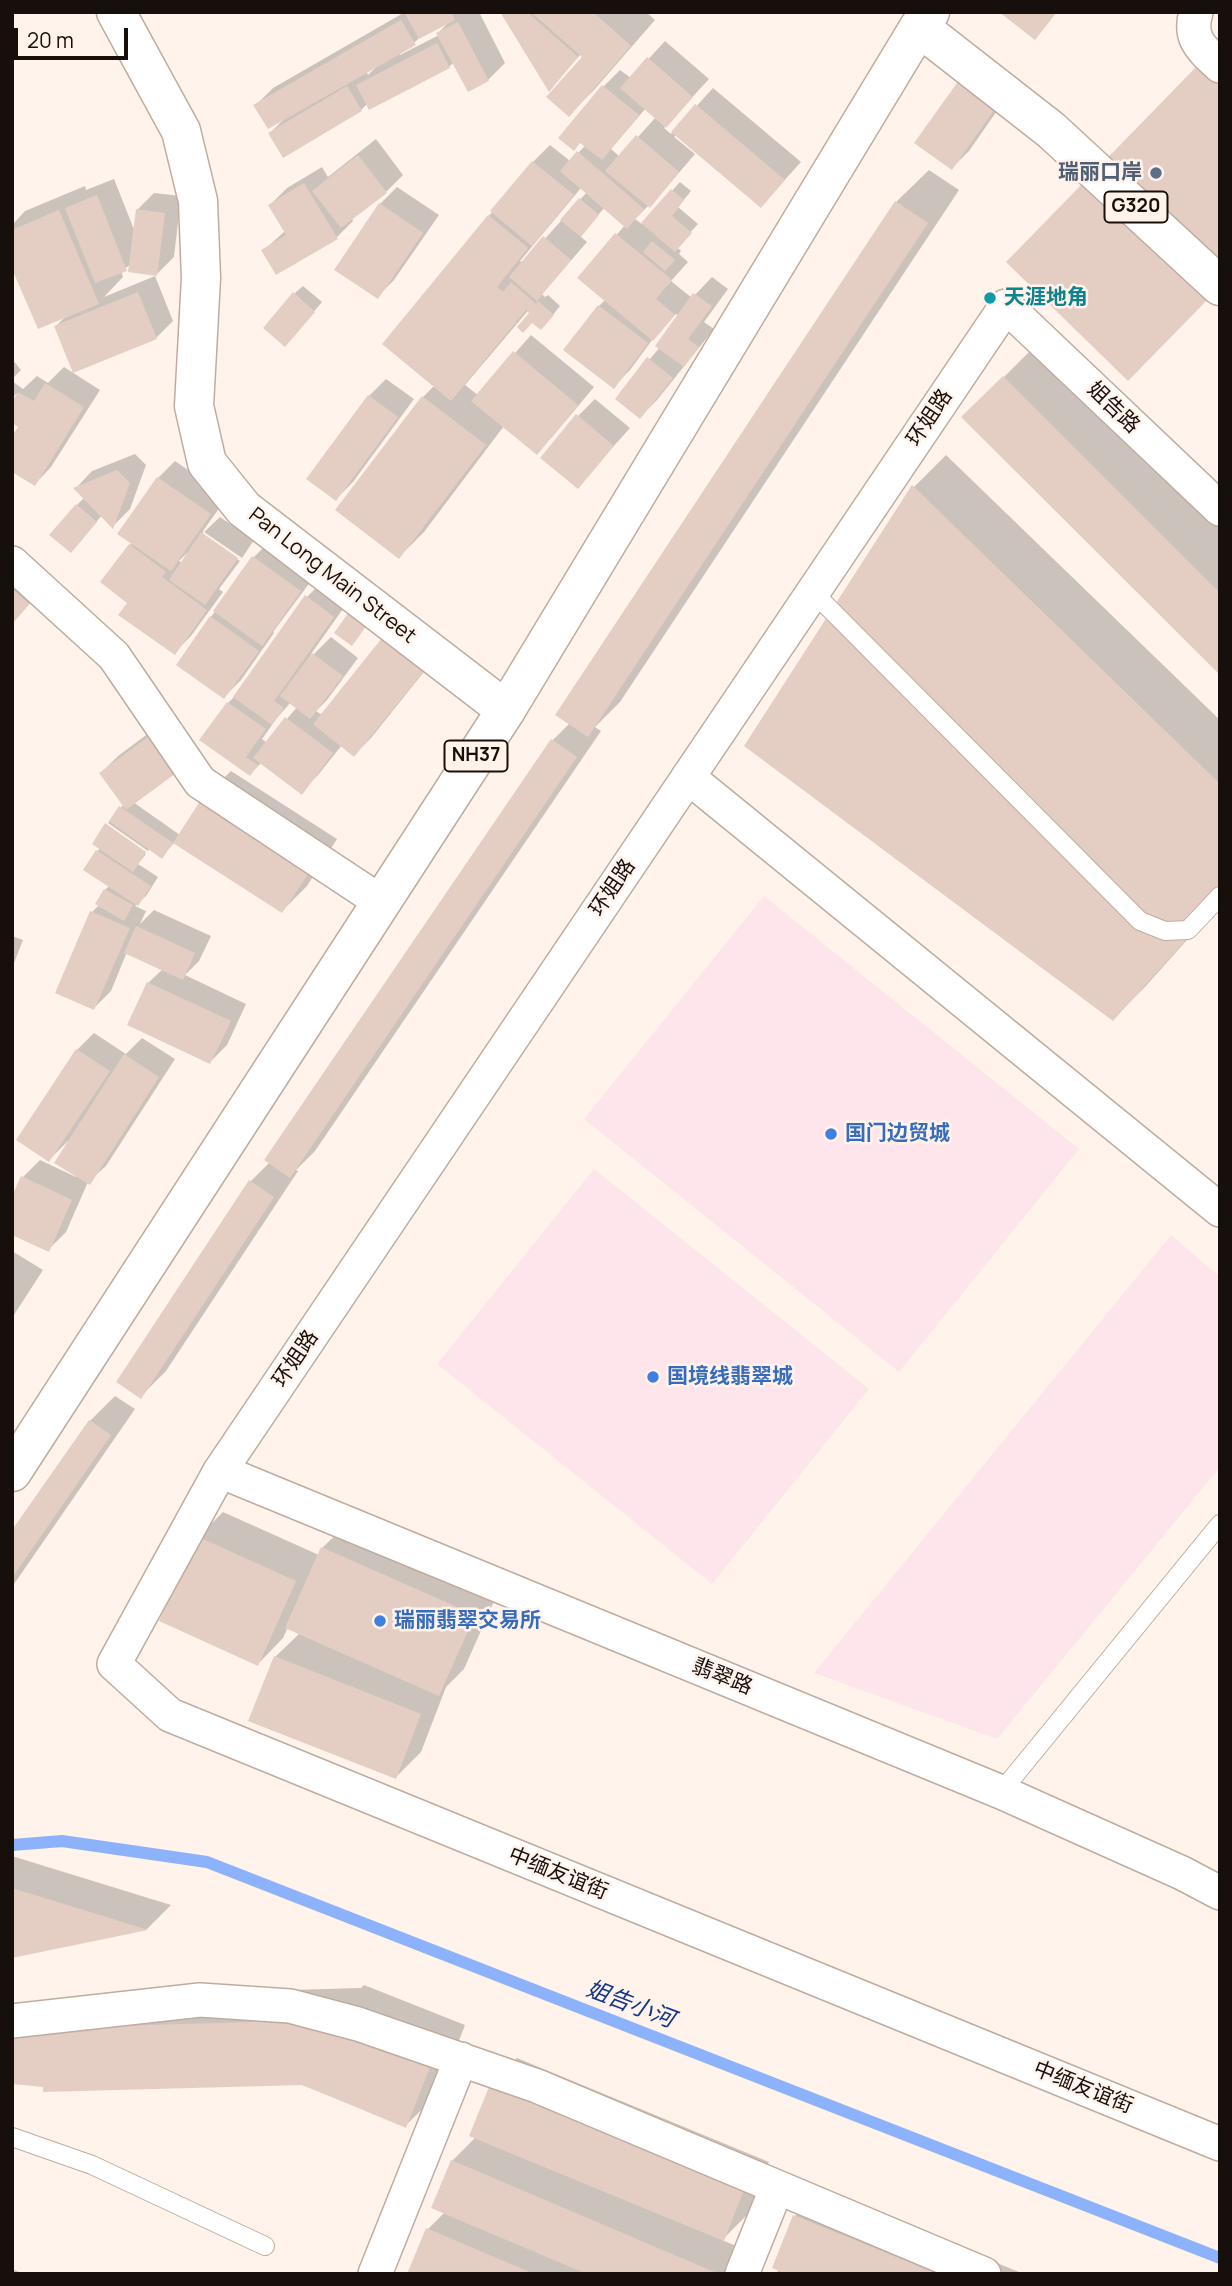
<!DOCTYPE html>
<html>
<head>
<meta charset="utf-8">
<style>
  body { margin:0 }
  #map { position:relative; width:1232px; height:2286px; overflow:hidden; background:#fff3eb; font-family:Manrope,sans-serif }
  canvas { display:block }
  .frame { position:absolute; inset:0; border:14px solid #160f0b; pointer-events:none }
  .scale { position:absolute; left:14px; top:28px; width:114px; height:32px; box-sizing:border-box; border:4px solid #160f0b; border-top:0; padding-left:9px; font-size:21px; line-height:24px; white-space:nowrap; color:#160f0b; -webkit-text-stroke:5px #fff3eb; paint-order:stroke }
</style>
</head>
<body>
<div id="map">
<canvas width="1232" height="2286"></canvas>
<div class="frame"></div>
<div class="scale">20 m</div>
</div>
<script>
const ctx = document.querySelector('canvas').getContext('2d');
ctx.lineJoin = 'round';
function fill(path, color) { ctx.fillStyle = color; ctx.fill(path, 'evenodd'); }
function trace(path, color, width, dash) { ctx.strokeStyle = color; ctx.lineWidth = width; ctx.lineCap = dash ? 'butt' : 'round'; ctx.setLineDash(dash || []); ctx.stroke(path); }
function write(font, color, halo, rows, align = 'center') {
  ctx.font = font + ' Manrope,"Noto Sans SC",sans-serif'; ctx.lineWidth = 5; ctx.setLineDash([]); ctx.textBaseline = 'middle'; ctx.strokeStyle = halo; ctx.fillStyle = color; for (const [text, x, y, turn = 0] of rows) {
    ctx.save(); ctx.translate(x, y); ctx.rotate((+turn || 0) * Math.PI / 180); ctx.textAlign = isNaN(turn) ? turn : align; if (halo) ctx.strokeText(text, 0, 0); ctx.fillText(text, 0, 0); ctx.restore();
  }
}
fill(new Path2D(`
  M764,896L1079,1149L899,1372L584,1119Z
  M594,1169L869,1389L712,1584L437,1364Z
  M1171,1235L1220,1277V1467L997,1739L814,1673Z`), '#fee4eb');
fill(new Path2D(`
  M405,12H460L459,14L464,12H479L505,63L488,80L454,62L449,67L367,104L361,110L284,156L270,133L284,119L256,105L273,88ZM450,21L438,33L439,35L400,55L399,52L414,43L422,35ZM376,67L368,75L366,71Z
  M502,12H646L655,20L594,90L569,115L584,57L581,54L549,89Z
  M665,41L709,79L664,128L671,134L713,88L801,162L761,206L677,134L674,137L695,154L666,188L635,219L642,224L680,182L691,191L678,207L698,224L677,247L681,251L679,254L688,262L671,281L692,298L712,277L728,289L704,322L714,329L657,400L640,417L617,399L660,347L679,316L676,314L655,336L630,370L613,387L599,306L606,299L580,278L625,225L605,207L580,236L587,242L542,294L545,297L548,295L560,306L549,320L533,321L535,308L532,306L465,385L478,395L531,335L594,387L553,436L537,453L504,426L424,532L399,557L423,397L434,386L384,344L533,162L550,145L570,161L586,145L603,87L620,70L631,78ZM646,108L656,117L620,157L611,149ZM581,188L587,192L523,263L520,261Z
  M980,60L1015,85L969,151L952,168Z
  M376,139L403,175L386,192L352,218L353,221L336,238L263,251L285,231L270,205L287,188L322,167L328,177Z
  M929,170L959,190L620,702L595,727L601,731L315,1151L296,1170L298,1171L166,1371L141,1396L251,1181L270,1162L267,1160L553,740L570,723L896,202Z
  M114,179L135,232L137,210L154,193L181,196L174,257L157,274L130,265L121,271L123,277L104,297L155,276L173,321L156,338L56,326L66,316L12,264V225L25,211L85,186L86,190Z
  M397,187L439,215L394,280L377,297L380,204Z
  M303,286L322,302L293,336L294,294Z
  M1036,345L1220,528V672L964,417Z
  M12,359L21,370L12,379Z
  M64,367L100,390L51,467L35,484L20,426L18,395L16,394L12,399V381L23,389L37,376L48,383Z
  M386,379L414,399L353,482L336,499L369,396Z
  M595,399L630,428L578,486V416Z
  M135,454L146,465L130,509L113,526L102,515L79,543L77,505L85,497L76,488L92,471Z
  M946,455L1220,720V903L1145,987L1113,1019L746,746L914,487Z
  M175,461L227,497L203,531V536L240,561L219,589L223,592L191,636L174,653L130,603V545L132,542L120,533L158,478ZM187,553L188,554L182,563L179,561Z
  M220,517L254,540L242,558L204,532Z
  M271,540L317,573L273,632L274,633L241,680L224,697L211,617L254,557Z
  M12,579L45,586L12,624Z
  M324,580L350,599L311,654L313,655L331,637L358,658L327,700L316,711L322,715L439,653L371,738L354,755L342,745L318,775L301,792L262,762L250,774L228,703L238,693L307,597ZM291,702L297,707L267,743L262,739L277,718Z
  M173,715L199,750L182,767L133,802L180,835L206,796L231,771L337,839L307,886L282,911L175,842L162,856L150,848L148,851L108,823L124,804L101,773L118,756Z
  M106,826L146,854L138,864L158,877L146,896L135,906L146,911L140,924L154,910L211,936L199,961L185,975L246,1004L227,1045L210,1062L148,983L163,969L127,952L111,991L94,1008L92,912L99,905L105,890L110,885L97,851L101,848Z
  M12,936L23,940L12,968Z
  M94,1033L126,1054L142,1038L175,1059L106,1166L88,1182L66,1232L49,1249L23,1177L40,1160L76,1177L68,1141L49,1160L18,1140L77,1050Z
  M12,1251L43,1270L12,1318Z
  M115,1396L135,1409L12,1587V1533L90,1421Z
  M223,1512L319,1555L322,1548L348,1523L499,1590L464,1669L446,1687L421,1752L396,1777L275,1657L300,1633L288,1627L283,1638L258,1664L198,1537Z
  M12,1856L171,1905L147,1929L12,1956Z
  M364,1985L465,2025L438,2094L405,2126L302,2085H45L14,2032L46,1999L68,2003L75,1996L361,1988Z
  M517,2058L769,2162L748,2214L722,2240L746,2250L736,2274H409L428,2229L445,2212L452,2161L476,2137L492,2083Z
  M820,2191L1024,2274H775L780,2269L795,2216Z
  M12,2269L24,2274H12Z`), '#0003');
trace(new Path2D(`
  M12,1845L62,1841L207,1862L1220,2258`), '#8cb2fc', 12);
fill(new Path2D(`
  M404,12H451L455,20L419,39Z
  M500,12H527L578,57L549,92Z
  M531,12H593L631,46L569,117L546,97L582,57Z
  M999,12H1057L1035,40Z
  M401,20L416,45L268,129L253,105Z
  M458,22L489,81L468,92L436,33Z
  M437,43L450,68L369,110L356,85Z
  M647,57L693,97L666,128L620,88Z
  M1199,64L1220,84V287L1128,381L1006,262Z
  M962,76L999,103L952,170L914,143Z
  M602,85L639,115L602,160L580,143L574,151L558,138Z
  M347,86L362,111L283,158L268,133Z
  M695,104L785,180L761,208L671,132Z
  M636,135L679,172L650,208L605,171Z
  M577,151L644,209L627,229L560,171Z
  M358,155L387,193L341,228L312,191Z
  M532,161L574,195L532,246L490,211Z
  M304,183L338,239L276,275L261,250L286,235L268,205Z
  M671,189L684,200L672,216L692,233L675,252L641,223Z
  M97,195L127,271L95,283L65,208Z
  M579,198L599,215L581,237L560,220Z
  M895,201L928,223L588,737L555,715Z
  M379,203L423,233L378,299L334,270Z
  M136,209L165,213L157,276L128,272Z
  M59,210L99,304L38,329L12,269V230Z
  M488,215L528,248L497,287L503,292L511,282L536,304L538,301L554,315L541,330L532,323L523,333L517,327L529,313L526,310L451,401L382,344Z
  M615,233L672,280L656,299L675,315L653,341L577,278Z
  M543,236L571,260L537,301L509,277Z
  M652,241L675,260L665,271L643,252Z
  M138,292L157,339L73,373L54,326Z
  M293,292L315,312L285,347L263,328Z
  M693,293L712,306L688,339L699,347L684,367L655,346Z
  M598,305L648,343L614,389L563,350Z
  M513,351L578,405L537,455L471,401Z
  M647,357L673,378L640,419L615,399Z
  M1003,376L1220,593V675L961,417Z
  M45,383L84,407L35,486L12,472V436L18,427L12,423V402L18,392L34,401Z
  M368,395L398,417L336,501L306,479Z
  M422,396L486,445L399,559L335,510Z
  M576,414L614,446L578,489L540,458Z
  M117,470L130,483L113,529L73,488Z
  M157,477L211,514L171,571L117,534Z
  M912,485L1220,784V902L1113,1021L744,746Z
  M76,504L97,522L71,553L49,535Z
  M201,532L238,558L205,605L169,580Z
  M129,544L166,572L162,577L207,610L175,655L118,615L127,603L100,582Z
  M252,556L301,591L262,646L213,611Z
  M12,589L29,604L12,624Z
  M305,595L334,617L274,701L284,708L272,725L233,697Z
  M349,612L367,625L352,646L334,633Z
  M210,616L259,651L224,699L176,665Z
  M382,638L424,671L354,757L313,724Z
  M312,653L343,676L310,719L280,696Z
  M227,702L266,729L246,757L258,765L250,776L199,740Z
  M285,717L333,753L302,795L253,758Z
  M156,731L183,768L126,810L99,773Z
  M551,739L577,757L290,1178L264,1160Z
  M204,795L314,865L282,913L173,843L162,859L109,821L119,806L173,843Z
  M105,823L146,852L133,872L92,844Z
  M96,850L151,886L138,906L83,870Z
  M104,889L133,905L124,921L95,904Z
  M90,911L130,928L94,1010L55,993Z
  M136,926L195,953L183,980L124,953Z
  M147,982L231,1021L210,1064L127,1025Z
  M76,1049L110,1071L49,1162L16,1140Z
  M124,1054L159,1077L90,1185L54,1163Z
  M21,1176L72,1200L49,1252L12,1235V1196Z
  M249,1180L274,1197L141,1399L116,1382Z
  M89,1420L111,1435L12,1578V1530Z
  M196,1536L296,1581L258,1666L159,1621Z
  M321,1547L475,1615L439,1696L285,1628Z
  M274,1656L421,1714L396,1779L248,1721Z
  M12,1888L148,1930L12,1958Z
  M329,2020L434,2057L406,2128L303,2085L43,2092V2087L12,2084V2031L41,2036V2028Z
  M491,2082L745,2187L724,2241L469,2136Z
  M451,2160L719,2274H587L431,2208Z
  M793,2215L938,2274H786L772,2268Z
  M426,2228L534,2274H407Z`), '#e4cec4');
const lane = new Path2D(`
  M813,592L1140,921L1165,931L1188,930L1220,896
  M1001,1792L1220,1524
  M12,2137L92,2165L265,2246`);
const street = new Path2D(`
  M1196,12C1188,39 1202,49 1220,66
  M1220,509L1006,306L220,1471L114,1664L170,1715L1220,2144
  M12,563L114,656L200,782L381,902
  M688,777L1220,1210
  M220,1471L1001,1792L1182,1873L1220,1893
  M12,2021L200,2000L290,2006L358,2024L537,2086L984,2274
  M375,2274L461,2059
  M742,2274L777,2187`);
const secondary = new Path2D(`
  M116,12L181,131L198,201L201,278L194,406L207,463L244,509L506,710`);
const highway = new Path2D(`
  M919,27L1051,130L1220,286
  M12,1472L506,710L919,27L930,12`);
trace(lane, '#bfac9f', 20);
trace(street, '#bfac9f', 36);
trace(secondary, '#bfac9f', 41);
trace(highway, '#bfac9f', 41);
trace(lane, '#fff', 18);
trace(street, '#fff', 33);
trace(secondary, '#fff', 38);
trace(highway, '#fff', 38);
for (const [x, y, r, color] of [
  [1156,173,7,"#5c6f8a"],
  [990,298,7,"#0f9aa8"],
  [831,1134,7,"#3f7fe0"],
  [653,1377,7,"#3f7fe0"],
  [380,1621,7,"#3f7fe0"]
]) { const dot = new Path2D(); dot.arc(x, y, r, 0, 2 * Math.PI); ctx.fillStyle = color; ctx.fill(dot); trace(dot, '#fff3eb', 2.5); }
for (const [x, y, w] of [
  [1136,207,63],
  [476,756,63]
]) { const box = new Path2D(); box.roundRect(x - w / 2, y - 15.5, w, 31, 5); ctx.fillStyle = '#fff3eb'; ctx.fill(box); trace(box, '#160f0b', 2); }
write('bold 19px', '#160f0b', null, [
  ["G320",1136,207],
  ["NH37",476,756]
]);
write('bold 21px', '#4e5e75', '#fff3eb', [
  ["瑞丽口岸",1142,173]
], 'right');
write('bold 21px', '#0d838f', '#fff3eb', [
  ["天涯地角",1004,298]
], 'left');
write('21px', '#160f0b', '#fff3eb', [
  ["姐告路",1113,408,44],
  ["环姐路",930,418,-56],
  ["Pan Long Main Street",332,576,38],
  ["环姐路",613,888,-56],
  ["环姐路",296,1359,-56],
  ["翡翠路",722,1677,22],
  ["中缅友谊街",558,1874,22],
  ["中缅友谊街",1083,2088,22]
]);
write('bold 21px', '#366cbe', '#fff3eb', [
  ["国门边贸城",845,1134],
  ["国境线翡翠城",667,1377],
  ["瑞丽翡翠交易所",394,1621]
], 'left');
write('italic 23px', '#123689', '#fff3eb', [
  ["姐告小河",630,2005,21]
]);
</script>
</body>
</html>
